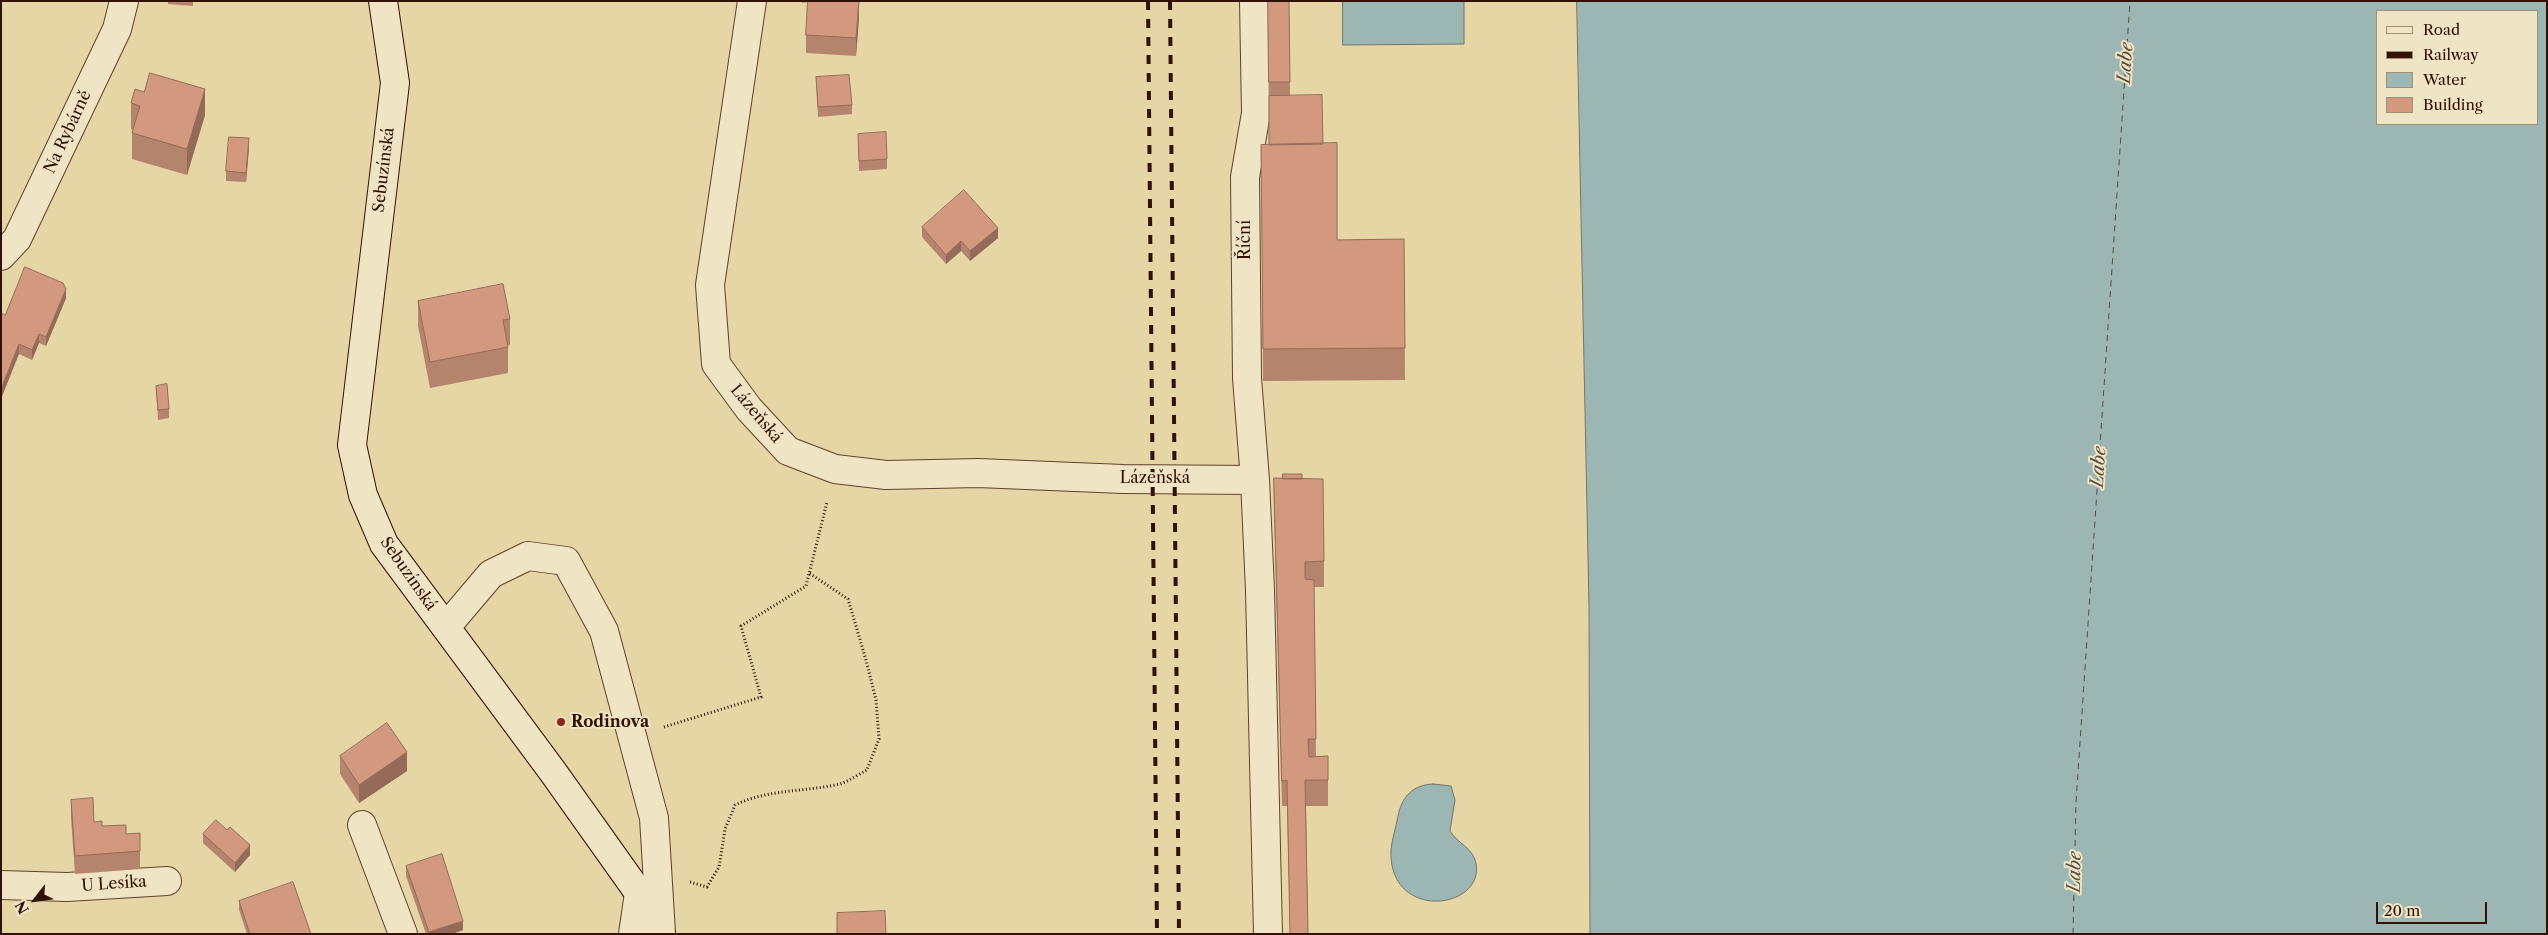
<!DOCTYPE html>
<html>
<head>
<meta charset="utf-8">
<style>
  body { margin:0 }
  #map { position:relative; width:2548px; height:935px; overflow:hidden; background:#e6d5a5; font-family:"Libre Caslon Text",serif }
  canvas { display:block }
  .frame { position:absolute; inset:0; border:2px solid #321105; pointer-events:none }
  .legend { position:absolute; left:2376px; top:10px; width:162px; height:115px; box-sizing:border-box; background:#efe4c4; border:1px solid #a39078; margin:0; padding:6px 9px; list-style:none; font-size:15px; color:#321105 }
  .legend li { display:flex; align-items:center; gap:10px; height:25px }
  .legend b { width:25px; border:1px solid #a39078 }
  .north { position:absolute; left:10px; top:875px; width:50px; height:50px; -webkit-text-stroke:4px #efe4c4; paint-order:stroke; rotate:240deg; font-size:14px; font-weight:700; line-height:20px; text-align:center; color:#321105 }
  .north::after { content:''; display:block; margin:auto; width:18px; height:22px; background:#321105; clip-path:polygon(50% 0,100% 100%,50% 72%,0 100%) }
  .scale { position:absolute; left:2376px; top:902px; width:111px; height:22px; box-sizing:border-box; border:2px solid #321105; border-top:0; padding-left:6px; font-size:15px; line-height:18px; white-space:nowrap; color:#321105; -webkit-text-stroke:4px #efe4c4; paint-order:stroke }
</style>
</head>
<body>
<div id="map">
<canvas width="2548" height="935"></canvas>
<div class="frame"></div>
<ul class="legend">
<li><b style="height:6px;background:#efe4c4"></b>Road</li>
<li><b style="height:6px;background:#321105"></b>Railway</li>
<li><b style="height:14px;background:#9cb6b3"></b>Water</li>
<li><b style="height:14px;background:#d3997f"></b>Building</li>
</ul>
<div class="north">N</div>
<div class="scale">20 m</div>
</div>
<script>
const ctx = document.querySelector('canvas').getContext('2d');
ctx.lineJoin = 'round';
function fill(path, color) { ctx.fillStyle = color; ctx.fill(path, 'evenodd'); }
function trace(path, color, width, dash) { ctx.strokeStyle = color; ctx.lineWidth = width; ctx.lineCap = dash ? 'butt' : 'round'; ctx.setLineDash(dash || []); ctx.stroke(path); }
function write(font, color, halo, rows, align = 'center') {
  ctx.font = font + ' "Libre Caslon Text",serif'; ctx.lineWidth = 4; ctx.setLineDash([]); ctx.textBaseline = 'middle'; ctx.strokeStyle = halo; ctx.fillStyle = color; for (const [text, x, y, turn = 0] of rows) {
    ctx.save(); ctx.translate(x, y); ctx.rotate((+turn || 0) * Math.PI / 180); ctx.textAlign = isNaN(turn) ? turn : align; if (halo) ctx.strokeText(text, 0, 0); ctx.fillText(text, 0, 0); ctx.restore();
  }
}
const water = new Path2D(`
  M1343,1H1464V44L1343,45Z
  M1577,1H2547V934H1590L1589,606ZM2377,11H2537V124H2377Z
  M1433,784L1451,786L1455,800L1450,831C1457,843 1473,848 1476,863C1485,910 1388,922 1391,850C1392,839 1396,827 1398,816C1402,796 1413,785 1433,784Z`);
fill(water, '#9cb6b3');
trace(water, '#72746d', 1);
trace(new Path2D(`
  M2073,934L2076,802L2130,1`), '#574b42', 1, [6, 5]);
const street = new Path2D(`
  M752,1L710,285L716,364L749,409L788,451L835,469L886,475L978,473L1123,479L1255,480
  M1254,1L1256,113L1245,177L1247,378L1255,480L1260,590L1268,934
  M1,256L17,239L117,29L124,1
  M446,627L491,574L528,556L566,561L604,631L654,818L661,933
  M362,825L403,934
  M1,885L67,887L167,881
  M633,934L639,893`);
const secondary = new Path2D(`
  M383,1L395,83L352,445L363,495L384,544L553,772L639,893L661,934`);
trace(street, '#5f422d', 30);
trace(secondary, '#321105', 30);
trace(new Path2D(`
  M664,727L761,697L741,626L806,586L827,502
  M690,882L707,887L719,867L725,829L735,805C768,789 804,792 840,784C849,781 859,774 867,770L879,739L876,700L866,660L848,599L809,573`), '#321105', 3, [1, 2.5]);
trace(street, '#efe4c4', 28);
trace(secondary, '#efe4c4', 28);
trace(new Path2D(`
  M1148,1L1157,934
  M1170,1L1179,934`), '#321105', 4, [9, 9]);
fill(new Path2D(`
  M168,1H193V6L168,4Z
  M802,1H859V18L856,56L806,53V35L808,2L802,3Z
  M1268,1H1289L1290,96L1323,144L1337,240L1404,239L1405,380L1263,381L1261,145H1269Z
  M816,77L852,105V114L818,117Z
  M131,103L205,115L187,175L132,159V133L133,130L131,129Z
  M858,134L887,159V169L859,171Z
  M249,148L246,182L226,181V171Z
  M922,227L998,238L970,261L961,251L946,264L922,237Z
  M66,298L46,346L39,343L32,360L19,354L5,315Z
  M418,301L510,319V345H508V373L430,388L418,326Z
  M156,386L169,409V418L158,420Z
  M1274,478L1302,479L1324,561V587H1314L1316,757L1328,756V806H1306L1308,934H1290L1287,806H1282L1274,504Z
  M340,756L407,771L359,803L340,774Z
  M71,800L94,822L102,826L126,834L140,851V869L75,874L71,818Z
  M203,834L250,855L235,872L203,843Z
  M406,866L463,930L452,934H426L406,876Z
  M239,901L311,934H247L239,910Z`), '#b5846d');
fill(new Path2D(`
  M859,1V18L856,56V38Z
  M205,89V115L187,175V149Z
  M249,138V148L246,182V173Z
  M998,228V238L970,261V251Z
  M961,241V251L946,264V255Z
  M66,289V298L46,346V337Z
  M39,334V343L32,360V350Z
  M19,344V354L1,399V389Z
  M407,752V771L359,803V785Z
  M250,845V855L235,872V863Z
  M463,921V930L452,934H429V932Z`), '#946b59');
const building = new Path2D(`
  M808,1H859L856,38L806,35Z
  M1268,1H1289L1290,82H1269Z
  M150,73L205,89L187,149L132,133L140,106L131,103L135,89L144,92Z
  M849,75L852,105L818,107L816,77Z
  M1322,95L1323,144L1269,145V96Z
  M886,132L887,159L859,161L858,134Z
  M229,137L249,138L246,173L226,171Z
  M1337,143V240L1404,239L1405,348L1263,349L1261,145Z
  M964,190L998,228L970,251L961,241L946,255L922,227Z
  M25,267L63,283L66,289L46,337L39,334L32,350L19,344L1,389V313L5,315Z
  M503,284L510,319L503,320L508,347L430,362L418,301Z
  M167,384L169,409L158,410L156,386Z
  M1283,474H1302V479H1283Z
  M1274,478L1323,479L1324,561L1305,562V579L1314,580L1316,739H1308L1309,757L1328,756V780H1305L1308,934H1290L1287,780L1282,781Z
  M387,723L407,752L359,785L340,756Z
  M93,798L94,822L102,821V826L126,825V834L140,833V851L75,856L71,800Z
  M216,820L227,830L230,827L250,845L235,863L203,834Z
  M442,854L463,921L429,932L406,866Z
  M293,882L311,934H250L239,901Z
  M885,911L886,934H837V913Z`);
fill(building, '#d3997f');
trace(building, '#946b59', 1);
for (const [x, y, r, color] of [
  [561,722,5,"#8f2418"]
]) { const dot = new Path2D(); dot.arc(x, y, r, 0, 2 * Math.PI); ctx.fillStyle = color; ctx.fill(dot); trace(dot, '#efe4c4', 2); }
write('16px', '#321105', '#efe4c4', [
  ["Na Rybárně",68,132,-65],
  ["Sebuzínská",384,170,-83],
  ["Říční",1245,240,-90],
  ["Lázeňská",756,414,50],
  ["Lázeňská",1155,478],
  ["Sebuzínská",408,574,55],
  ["U Lesíka",114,884,-4]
]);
write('bold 16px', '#321105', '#efe4c4', [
  ["Rodinova",571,722]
], 'left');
write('italic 18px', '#574b42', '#efe4c4', [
  ["Labe",2126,63,-86],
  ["Labe",2099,467,-86],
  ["Labe",2075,872,-89]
]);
</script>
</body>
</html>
